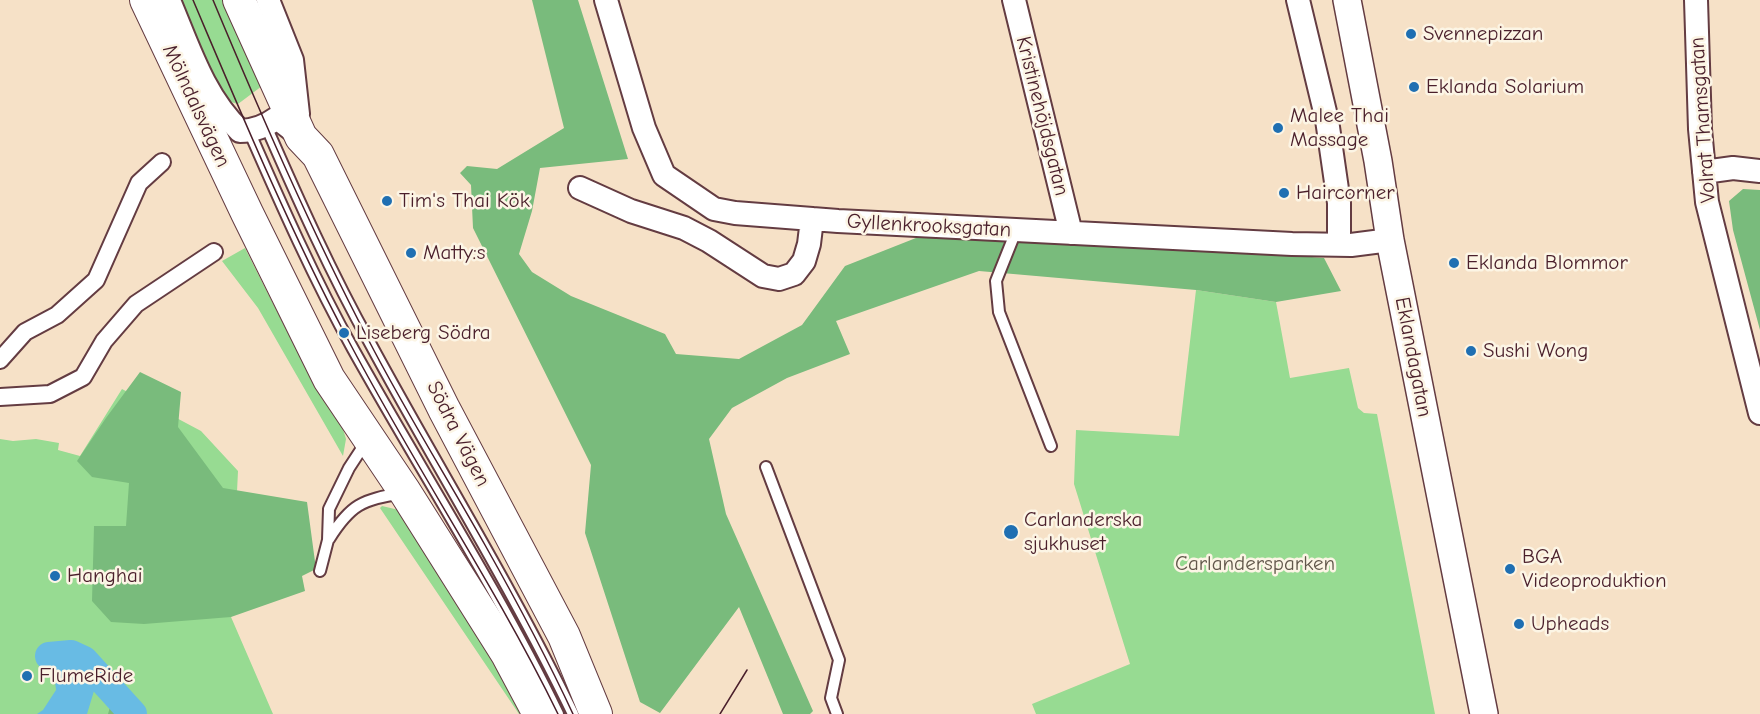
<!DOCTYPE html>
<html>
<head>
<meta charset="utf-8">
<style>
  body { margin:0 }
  canvas { display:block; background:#f6e1c7 }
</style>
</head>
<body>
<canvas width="1760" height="714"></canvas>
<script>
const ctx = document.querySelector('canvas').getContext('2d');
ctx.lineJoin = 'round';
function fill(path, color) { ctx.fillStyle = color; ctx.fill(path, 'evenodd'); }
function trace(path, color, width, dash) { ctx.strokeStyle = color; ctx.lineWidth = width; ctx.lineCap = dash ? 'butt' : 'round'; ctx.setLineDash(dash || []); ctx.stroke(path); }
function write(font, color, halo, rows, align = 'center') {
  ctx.font = font + ' "Comic Neue",sans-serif'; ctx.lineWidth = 5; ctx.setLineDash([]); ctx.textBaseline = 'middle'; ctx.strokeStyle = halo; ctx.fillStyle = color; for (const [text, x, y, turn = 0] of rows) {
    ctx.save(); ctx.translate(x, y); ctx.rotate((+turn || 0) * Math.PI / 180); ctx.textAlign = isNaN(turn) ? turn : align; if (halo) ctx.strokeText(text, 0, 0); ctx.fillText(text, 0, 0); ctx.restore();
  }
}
fill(new Path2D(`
  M174,0H225L262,86L238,104L224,100Z
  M245,248L310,377L340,419L346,439L343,456L258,308L222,261Z
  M1196,290L1276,302L1290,378L1349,368L1358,408L1364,413L1377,414L1435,714H1036L1032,704L1130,664L1074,484L1076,430L1179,436Z
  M122,389L201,431L238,471L231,617L273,714H0V439L13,441L36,439L59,443L58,450L80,456Z
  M382,506L399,510L529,714H519L382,511L380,508Z`), '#97db92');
fill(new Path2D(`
  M532,0H578L628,159L540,168L532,211L519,254L532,272L571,296L665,334L676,354L739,359L802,325L845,266L921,236L1018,234L1324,258L1341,291L1276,302L1196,290L979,271L836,321L850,354L787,378L732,408L709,439L726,514L813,711L810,714H783L739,607L660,713L640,702L585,533L591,465L473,228L471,185L460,173L467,166L497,169L564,128Z
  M1743,189L1760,190V330L1733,230L1729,201Z
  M140,372L181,392L178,427L223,488L307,502L316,569L302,576L305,591L231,617L144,624L111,622L92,601L94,526H126L129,483L92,477L77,461L106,418Z
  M114,693L133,714H108Z`), '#79bb7c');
fill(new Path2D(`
  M61,658L73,661L94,691L87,714H37L43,710L56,690L53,663Z`), '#68bbe4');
trace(new Path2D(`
  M49,656L71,654L84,660L133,714`), '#68bbe4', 28);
const service = new Path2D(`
  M266,126C298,199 331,273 370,343C437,467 512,587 573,714
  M249,131C281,204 314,279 353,349C421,471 497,588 558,714
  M1016,231L996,281L999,312L1051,446
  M766,467L839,660L831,698L837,714
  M329,539C351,504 362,500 402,493
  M320,571L328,540L329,509L349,468L366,442`);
const pedestrian = new Path2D(`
  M0,360L25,332L57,315L96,280L139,183L162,162
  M0,397L50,394L83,377L104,341L136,304L214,252`);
const minor = new Path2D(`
  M166,0L170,3C189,48 204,97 240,131C254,131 266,126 277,118L299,135
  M268,0L292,60L298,114
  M606,0L644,128L664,175L714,209L735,213L838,221L1292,244L1351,245L1390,240
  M1014,0L1071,233
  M1298,0L1327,120L1339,203V245
  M1696,0L1700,129L1707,202L1760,413
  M1704,172L1733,168L1760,171
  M580,188L631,211L684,228L709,241L763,276L779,279L794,274L804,261L809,244L812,219`);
const tertiary = new Path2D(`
  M1347,0L1378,161L1390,240L1484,714`);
const secondary = new Path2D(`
  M146,0L247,213L329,379L405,492L507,654L539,714
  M239,0L301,137L318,155L444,409L564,636L596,714`);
trace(service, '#643c42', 14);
trace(pedestrian, '#643c42', 20);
trace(minor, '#643c42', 26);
trace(tertiary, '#643c42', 30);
trace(secondary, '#643c42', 34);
trace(service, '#fff', 10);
trace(pedestrian, '#fff', 16);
trace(minor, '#fff', 22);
trace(tertiary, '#fff', 27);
trace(secondary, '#fff', 32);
trace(new Path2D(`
  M193,0C241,113 288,226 345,334C412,463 494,583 558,714
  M213,0C261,115 310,228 368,339C404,409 446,476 485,545C516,600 546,656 573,714
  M720,714L747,670`), '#4a1f2b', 1.5);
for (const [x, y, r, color] of [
  [1411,34,6,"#1f6fb2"],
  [1414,87,6,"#1f6fb2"],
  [1278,128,6,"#1f6fb2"],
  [1284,193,6,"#1f6fb2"],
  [387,201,6,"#1f6fb2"],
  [411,253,6,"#1f6fb2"],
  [1454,263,6,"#1f6fb2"],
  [344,333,6,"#1f6fb2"],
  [1471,351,6,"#1f6fb2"],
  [1011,532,8,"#1f6fb2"],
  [1510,569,6,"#1f6fb2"],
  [55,576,6,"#1f6fb2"],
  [1519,624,6,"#1f6fb2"],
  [27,676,6,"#1f6fb2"]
]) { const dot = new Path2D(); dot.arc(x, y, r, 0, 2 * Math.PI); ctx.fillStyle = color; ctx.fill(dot); trace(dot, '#fcf5e5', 2); }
write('21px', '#4a1f2b', '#fcf5e5', [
  ["Svennepizzan",1423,34],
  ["Eklanda Solarium",1426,87],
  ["Malee Thai",1290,116],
  ["Massage",1290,140],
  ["Haircorner",1296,193],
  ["Tim's Thai Kök",399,201],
  ["Matty:s",423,253],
  ["Eklanda Blommor",1466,263],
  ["Liseberg Södra",356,333],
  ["Sushi Wong",1483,351],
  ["Carlanderska",1024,520],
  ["sjukhuset",1024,544],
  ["BGA",1522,557],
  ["Videoproduktion",1522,581],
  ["Hanghai",67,576],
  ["Upheads",1531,624],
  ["FlumeRide",39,676]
], 'left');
write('21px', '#4a1f2b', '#fcf5e5', [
  ["Mölndalsvägen",196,106,65],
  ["Kristinehöjdsgatan",1042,116,76],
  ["Volrat Thamsgatan",1703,120,-94],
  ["Gyllenkrooksgatan",929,226,3],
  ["Eklandagatan",1413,357,79],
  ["Södra Vägen",458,434,63]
]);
write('21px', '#61574a', '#fcf5e5', [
  ["Carlandersparken",1255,564]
]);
</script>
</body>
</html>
